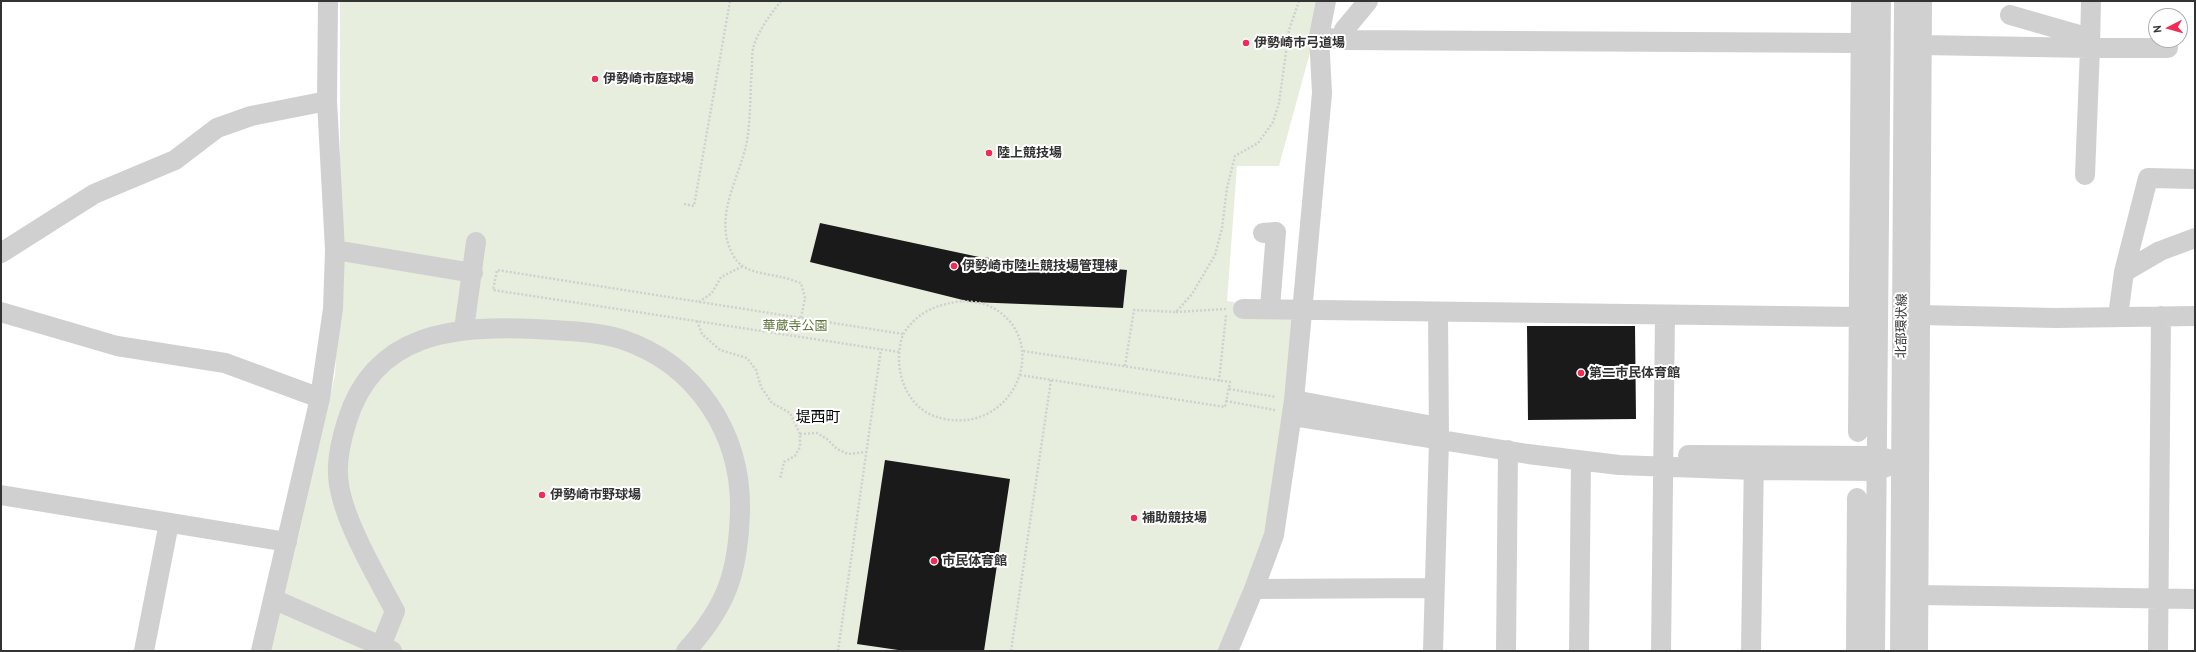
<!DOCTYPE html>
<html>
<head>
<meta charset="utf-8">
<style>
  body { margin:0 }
  #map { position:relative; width:2196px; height:652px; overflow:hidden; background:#fff; font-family:"PT Sans",sans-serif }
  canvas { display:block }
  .frame { position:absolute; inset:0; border:2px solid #333; pointer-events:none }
  .north { position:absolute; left:2148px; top:8px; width:40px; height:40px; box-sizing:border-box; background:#fff; border:1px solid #adadad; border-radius:50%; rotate:264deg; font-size:11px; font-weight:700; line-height:16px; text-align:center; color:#333 }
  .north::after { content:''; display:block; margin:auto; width:14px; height:18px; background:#f42a56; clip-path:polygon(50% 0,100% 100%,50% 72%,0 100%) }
</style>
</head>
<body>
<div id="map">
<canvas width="2196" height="652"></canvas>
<div class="frame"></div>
<div class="north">N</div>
</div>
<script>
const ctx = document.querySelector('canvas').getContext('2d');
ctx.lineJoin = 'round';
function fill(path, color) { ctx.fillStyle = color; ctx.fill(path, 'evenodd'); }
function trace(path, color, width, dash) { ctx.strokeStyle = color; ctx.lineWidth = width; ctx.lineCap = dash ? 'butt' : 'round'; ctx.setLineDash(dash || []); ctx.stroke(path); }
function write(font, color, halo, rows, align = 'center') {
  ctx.font = font + ' "PT Sans","Noto Sans JP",sans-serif'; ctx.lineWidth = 4; ctx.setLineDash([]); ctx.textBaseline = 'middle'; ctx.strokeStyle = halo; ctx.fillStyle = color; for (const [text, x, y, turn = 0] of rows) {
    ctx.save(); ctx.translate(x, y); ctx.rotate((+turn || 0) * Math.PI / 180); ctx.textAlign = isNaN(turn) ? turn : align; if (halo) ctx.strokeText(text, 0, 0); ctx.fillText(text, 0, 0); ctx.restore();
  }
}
fill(new Path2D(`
  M340,1H1321L1314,38L1279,166H1237L1227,301L1296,312L1266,543L1221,651H270L335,375L340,290Z`), '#e8eede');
fill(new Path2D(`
  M820,223L979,257L1127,270L1123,308L971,302L810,262Z
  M1527,326H1635L1636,419L1528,420Z
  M885,460L1010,479L984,651H905L857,644Z`), '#1a1a1a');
trace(new Path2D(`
  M781,1C770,15 760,28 754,45C752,51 752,59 752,66C750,91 751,116 747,141C740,178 712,217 733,255C742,273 764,273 781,277C787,278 794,281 801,283L805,298L801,318
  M684,204L694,206L730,1
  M963,301C970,302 980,302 987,305C1054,334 1018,433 945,419C915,414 900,388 899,360C899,352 900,340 904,333C918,311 938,304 963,301Z
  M699,302L712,293L721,277L743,266
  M1176,312L1226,309
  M697,321L702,334L720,350L747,358L756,370L761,387L772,403L790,413L800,434V447L795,456L784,462L780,479
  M899,352L493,290L497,270L903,334
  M1125,366L1134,310L1176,312L1192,294L1215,255L1222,228L1227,188L1235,156L1258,143L1273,122L1279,103L1289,30L1299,1
  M1020,375L1225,407L1230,382L1023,351
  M1219,381L1226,315
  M1229,389L1276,397
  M1226,401L1275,410
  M800,434L817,433L827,439L837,449L848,454L866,452
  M838,651L881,349
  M1011,651L1051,380`), '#d0d0d0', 2.5, [2, 2]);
trace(new Path2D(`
  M2010,15L2090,38
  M1319,36L1342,40L1861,43
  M1342,40L1344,30L1368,1
  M1922,45L2090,48L2091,1
  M2085,175L2090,48H2168
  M1263,233L1276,232L1270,308
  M335,250L473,273
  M1,253L94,194L175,160L217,128L251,116L327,101
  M2124,272L2160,251L2195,238
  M1243,309L1859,317
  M1,312L117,346L225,363L320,398
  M1920,315L2056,318L2195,316
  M2118,316L2124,272L2148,178L2195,179
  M464,329L476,242
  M1294,400L1438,427
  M1292,416L1528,454L1619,465L1754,470L1876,471L1889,466
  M1858,432L1861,1
  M1688,455L1876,456L1888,459
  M1,495L287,542
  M1254,589L1434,588
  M1918,595L2195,599
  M273,599L392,651
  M381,646L395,611C376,575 339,514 338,474C337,457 342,437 347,421C374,332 456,325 536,329C564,331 594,331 621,339C697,364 742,434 740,512C738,573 727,606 686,651
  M144,651L169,523
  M261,651L320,398L333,309L335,250L327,101L328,1
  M1228,651L1254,589L1274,535L1294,400L1322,93L1319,36L1326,1
  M1433,651L1439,440L1438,312
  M1506,651L1508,450
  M1579,651L1581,461
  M1661,651L1665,316
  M1751,651L1754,457
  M1856,651L1857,498
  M1875,651L1881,1
  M1900,651L1904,1
  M1918,651L1922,1
  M2158,651L2161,316`), '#d0d0d0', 20);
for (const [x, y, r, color] of [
  [1246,43,4,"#f42a56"],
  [595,79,4,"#f42a56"],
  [989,153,4,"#f42a56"],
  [954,266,4,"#f42a56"],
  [1581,373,4,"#f42a56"],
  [542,495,4,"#f42a56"],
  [1134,518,4,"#f42a56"],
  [934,561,4,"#f42a56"]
]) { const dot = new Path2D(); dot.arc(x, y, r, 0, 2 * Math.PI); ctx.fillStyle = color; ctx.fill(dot); trace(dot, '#fff', 1.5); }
write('bold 13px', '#333', '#fff', [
  ["伊勢崎市弓道場",1254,43],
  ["伊勢崎市庭球場",603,79],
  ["陸上競技場",997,153],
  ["伊勢崎市陸上競技場管理棟",962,266],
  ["第二市民体育館",1589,373],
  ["伊勢崎市野球場",550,495],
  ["補助競技場",1142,518],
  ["市民体育館",942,561]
], 'left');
write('13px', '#5e743b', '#fff', [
  ["華蔵寺公園",795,326]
]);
write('13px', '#333', '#fff', [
  ["北部環状線",1902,326,-89]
]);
write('15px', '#000', '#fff', [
  ["堤西町",818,418]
]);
</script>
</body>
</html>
